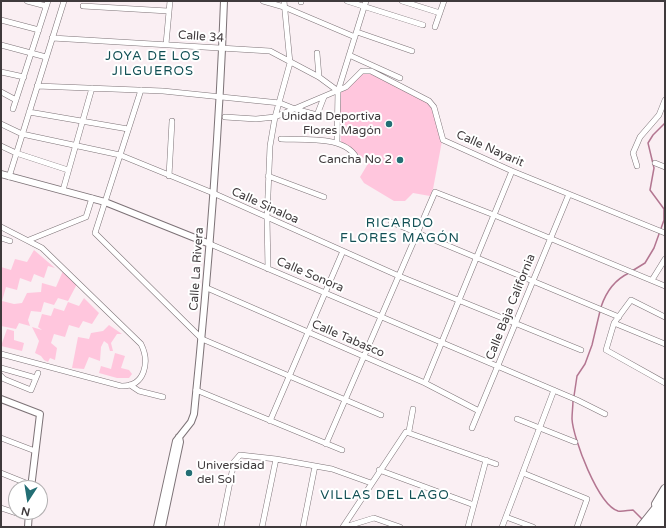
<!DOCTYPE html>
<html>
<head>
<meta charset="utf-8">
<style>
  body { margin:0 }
  #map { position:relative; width:666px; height:528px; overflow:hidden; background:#faeff3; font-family:"Varela Round",sans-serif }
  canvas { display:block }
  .frame { position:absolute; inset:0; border:2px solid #3f3a3c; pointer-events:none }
  .north { position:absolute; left:8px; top:480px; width:40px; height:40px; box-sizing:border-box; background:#fff; border:1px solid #b2b0b1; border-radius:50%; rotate:192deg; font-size:11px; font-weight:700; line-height:16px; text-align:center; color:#3f3a3c }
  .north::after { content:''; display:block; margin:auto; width:14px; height:18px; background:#236e74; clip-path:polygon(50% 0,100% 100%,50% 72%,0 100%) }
</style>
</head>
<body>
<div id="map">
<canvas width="666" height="528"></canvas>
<div class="frame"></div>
<div class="north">N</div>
</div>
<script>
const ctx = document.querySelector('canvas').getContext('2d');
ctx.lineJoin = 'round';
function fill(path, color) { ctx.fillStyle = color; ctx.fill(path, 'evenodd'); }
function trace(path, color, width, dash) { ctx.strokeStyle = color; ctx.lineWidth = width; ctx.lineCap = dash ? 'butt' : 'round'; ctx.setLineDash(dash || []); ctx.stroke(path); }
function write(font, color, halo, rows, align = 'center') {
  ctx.font = font + ' "Varela Round",sans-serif'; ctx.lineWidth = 4; ctx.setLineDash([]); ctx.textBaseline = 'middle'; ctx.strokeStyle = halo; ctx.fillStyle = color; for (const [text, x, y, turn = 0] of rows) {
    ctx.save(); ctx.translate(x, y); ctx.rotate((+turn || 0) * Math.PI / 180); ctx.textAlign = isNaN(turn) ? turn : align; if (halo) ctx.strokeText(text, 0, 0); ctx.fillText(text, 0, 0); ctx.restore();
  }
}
fill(new Path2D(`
  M363,72H371L429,102L432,107L442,141L433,189L430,196L413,193L405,201H394L364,183L360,177L369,162L341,142L339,93L348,88Z
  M34,250L55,268L48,266L44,278L34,274L31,282L20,278L17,290L6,287L2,301L14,304L22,303L27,293L41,292L42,283L56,287L63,271L77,284L68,301L58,298L54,305L44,302L41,312L31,311L28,320L30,326L19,323L16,329L1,326V267L11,270L15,259L27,262Z
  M84,298L99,313L92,324L83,321L79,328L69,325L65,337L54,334L51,343L57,348L55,360L50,358L48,362L44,360L41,356L35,353L39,341L32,327L42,330L38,327L42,314L51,316L54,308L64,311L68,302L79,306Z
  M109,325L122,334H117L111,343L113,351H110L108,344L104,341L101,347L100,361L89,357L84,369L72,368L78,337L89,339L91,333L103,331Z
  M7,329L14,331V340L24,343L22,351L1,346Z
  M115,353L125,356L121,368L129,370L132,374L129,378H117L99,373L101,366L111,369Z`), '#ffc6dd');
trace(new Path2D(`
  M632,271L645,263L654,248L664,220V209L650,190L654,168L648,143L653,135L665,123
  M601,307C606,292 614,280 629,273
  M574,396L577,376L585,364L592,345L600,311
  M573,400C573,406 572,413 572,419C573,438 598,505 618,511C622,512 629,510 633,510L643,520`), '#b37691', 1.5);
const minor = new Path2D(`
  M27,1L46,6
  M263,1L284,7L355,37
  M301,1V2
  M347,1L423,25
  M402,1L440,13
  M83,6L168,11
  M1,20L39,30
  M435,27L444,1
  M357,32L412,51
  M52,38L270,51L319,77L338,91
  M166,44L170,1
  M1,45L46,57
  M317,53L319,77
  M349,55L400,78
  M1,72L24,77
  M37,86L163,91L280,103L295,109L317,115L324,97
  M141,90L95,233L202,339L381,415
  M1,92L16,100
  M13,109L48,1
  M29,112L128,129
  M225,117L256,119L275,117L346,87L362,71H371L429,101L434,107L443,140L512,171L665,233
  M1,124L22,134L120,155L213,193L399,276L581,350
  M281,139C305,140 348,135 358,161
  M337,142L338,91L366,1
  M1,146L16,153L68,170
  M655,163L665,167
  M637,166L633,153L640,137L659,115L665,100
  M169,176L172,121
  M268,176L324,197
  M9,177L64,1
  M63,190L92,88
  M391,222L619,317
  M1,227L42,248L141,344C150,362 145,387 121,386L1,354
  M1,238L10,241
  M29,240L86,217L92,198
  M210,244L577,400L605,414
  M268,269L267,218L270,146L275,117L290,63L284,1
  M652,280L665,259
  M207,288L425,383L479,411
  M665,317L631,300L614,323L606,350L665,383
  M614,323L665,344
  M1,368L36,378
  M1,376L4,379L31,390L38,373
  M425,383L512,171
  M130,385L139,391L163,397
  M196,390L342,450
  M517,419L575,442
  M270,421L343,251
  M472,428L569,194
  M409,431L413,409
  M1,438L35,451
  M326,444L435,192L494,215L665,286
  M379,470L474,505
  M1,473L31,485
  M523,473L587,499L577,527
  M1,508L28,517
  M506,517L533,527
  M221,527L234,462L240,455L276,459L332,469L371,483
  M262,527L276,459
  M303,527L315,466
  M343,527L406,432L496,464
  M345,527L374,518L400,527
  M468,527L486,460
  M502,527L554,390`);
const tertiary = new Path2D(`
  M1,174L105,202L210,244
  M1,399L40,414L31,488
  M28,527L29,512
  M157,527L176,441L191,422L194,414C208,276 219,139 224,1
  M162,527L180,442L179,437`);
const primary = new Path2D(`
  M656,504L665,489
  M659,527L665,519`);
const trunk = new Path2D(`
  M641,527L665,497
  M651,527L665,509`);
trace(minor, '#7d7377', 6);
trace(tertiary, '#7d7377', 8);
trace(primary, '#7d7377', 10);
trace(trunk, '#7d7377', 10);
trace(minor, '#fff', 5);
trace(tertiary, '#fff', 6);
trace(primary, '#fff', 8);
trace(trunk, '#fff', 8);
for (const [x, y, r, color] of [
  [389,124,4,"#236e74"],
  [400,160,4,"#236e74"],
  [189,473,4,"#236e74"]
]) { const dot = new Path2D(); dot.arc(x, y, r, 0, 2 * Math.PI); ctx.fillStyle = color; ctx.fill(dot); trace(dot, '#fff', 1.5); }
write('12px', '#3f3a3c', '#fff', [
  ["Calle 34",201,37,4],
  ["Calle Nayarit",490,149,24],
  ["Calle Sinaloa",265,206,24],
  ["Calle La Rivera",197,269,-86],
  ["Calle Sonora",310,275,23],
  ["Calle Baja California",511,307,-68],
  ["Calle Tabasco",348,339,23]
]);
write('12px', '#3f3a3c', '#fff', [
  ["Unidad Deportiva",381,117],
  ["Flores Magón",381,131],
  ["Cancha No 2",392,160],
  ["Universidad",197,466,"left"],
  ["del Sol",197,480,"left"]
], 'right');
ctx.letterSpacing = '1px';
write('13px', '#114f54', '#fff', [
  ["JOYA DE LOS",153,57],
  ["JILGUEROS",153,72],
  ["RICARDO",400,224],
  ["FLORES MAGÓN",400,239],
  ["VILLAS DEL LAGO",385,496]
]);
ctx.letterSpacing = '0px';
</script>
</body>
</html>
